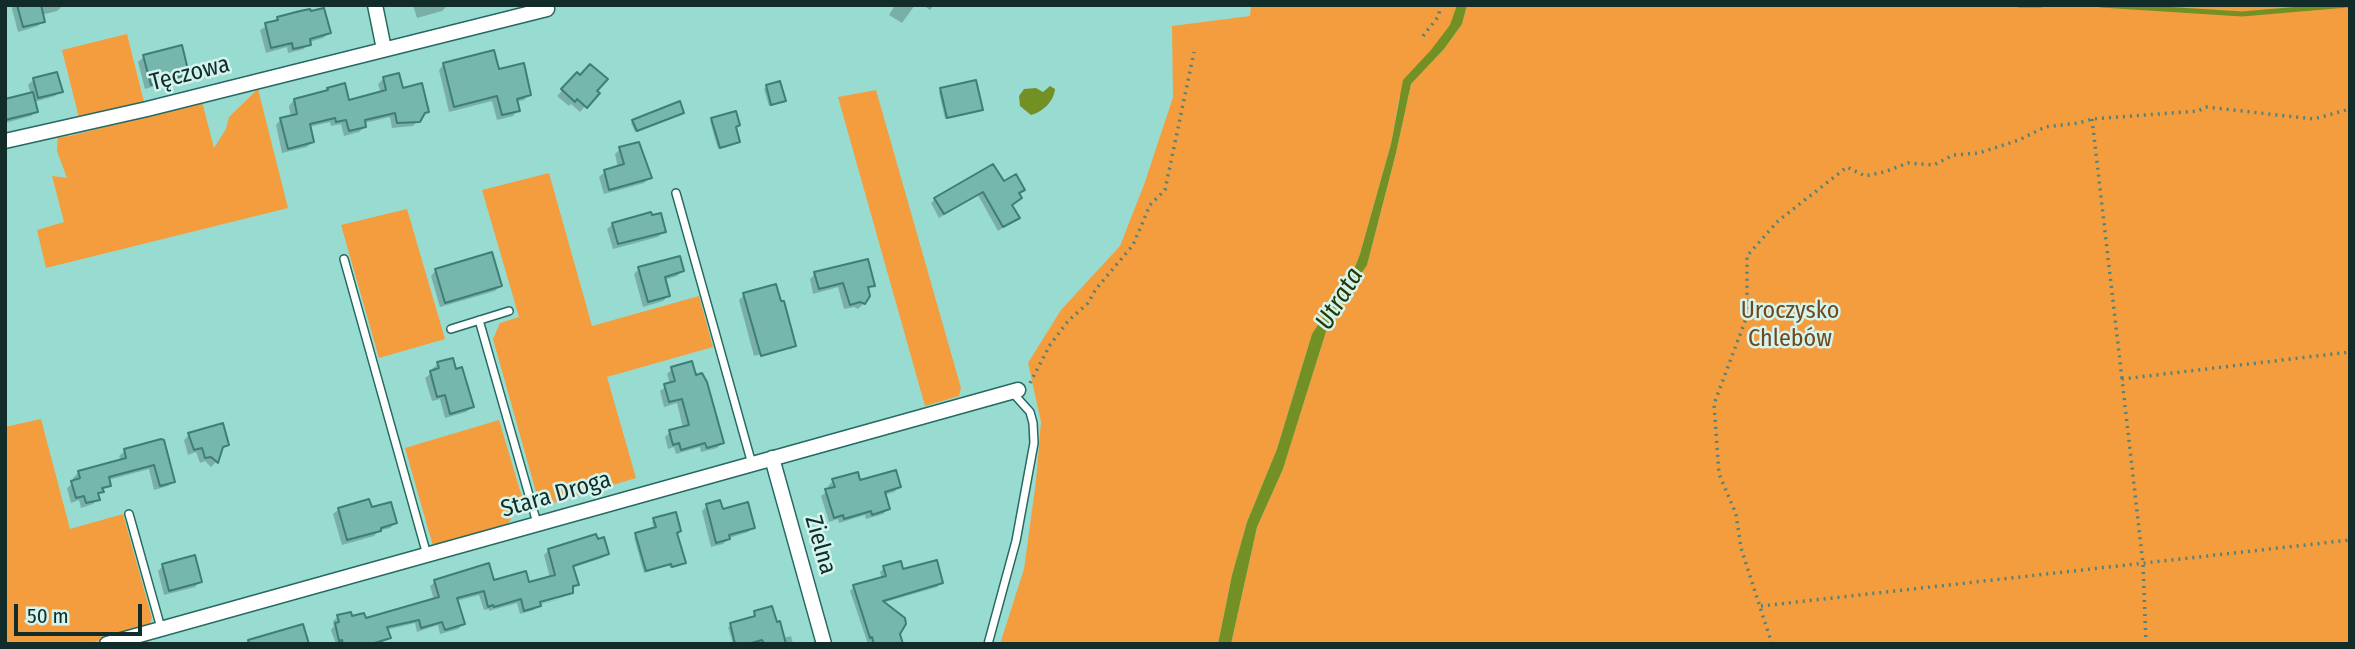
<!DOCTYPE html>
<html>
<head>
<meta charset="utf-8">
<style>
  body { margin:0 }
  #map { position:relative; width:2355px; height:649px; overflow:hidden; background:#98dbd0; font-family:"Fira Sans Condensed",sans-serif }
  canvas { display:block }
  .frame { position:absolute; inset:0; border:7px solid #112c29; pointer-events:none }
  .scale { position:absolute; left:14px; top:604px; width:128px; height:32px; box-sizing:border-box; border:4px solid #112c29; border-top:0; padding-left:9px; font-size:21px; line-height:24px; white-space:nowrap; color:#112c29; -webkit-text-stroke:5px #d4f4ee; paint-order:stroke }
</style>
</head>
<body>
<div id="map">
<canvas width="2355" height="649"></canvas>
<div class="frame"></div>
<div class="scale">50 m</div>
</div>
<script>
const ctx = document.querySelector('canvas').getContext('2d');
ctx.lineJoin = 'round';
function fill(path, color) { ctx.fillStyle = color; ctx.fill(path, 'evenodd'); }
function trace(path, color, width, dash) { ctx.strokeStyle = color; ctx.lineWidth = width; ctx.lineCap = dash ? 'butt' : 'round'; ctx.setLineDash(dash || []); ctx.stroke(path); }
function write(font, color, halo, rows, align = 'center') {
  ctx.font = font + ' "Fira Sans Condensed",sans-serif'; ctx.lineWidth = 5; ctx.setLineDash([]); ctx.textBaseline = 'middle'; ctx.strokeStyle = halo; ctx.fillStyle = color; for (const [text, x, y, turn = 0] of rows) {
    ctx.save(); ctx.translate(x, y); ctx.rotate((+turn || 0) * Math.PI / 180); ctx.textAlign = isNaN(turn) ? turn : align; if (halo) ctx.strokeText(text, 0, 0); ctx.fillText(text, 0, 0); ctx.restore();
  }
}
fill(new Path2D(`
  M1251,5H1457L1451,25L1399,98L1391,144L1360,254L1355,267L1312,334L1277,449L1247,522L1232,575L1218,644H1000L1024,569L1036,481L1041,422L1028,363L1061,310L1120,246L1145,182L1173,97L1172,26L1250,16Z
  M1467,5H2350V644H1231L1257,527L1283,469L1329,322L1367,265L1396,153L1411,84L1444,49L1462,24Z
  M127,34L144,102L79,118L62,50Z
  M258,89L288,208L46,268L37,230L64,222L52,176L67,178L57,151L58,137L70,136L202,102L214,148L226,129L229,117Z
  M876,90L961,388L959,396L925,406L838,97Z
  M549,173L592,326L699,296L713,347L607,377L636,478L553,503L536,492L493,339L500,323L519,317L482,190Z
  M407,209L445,339L379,358L341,225Z
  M41,419L70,529L123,514L152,618L149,626L87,644H5V427Z
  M499,420L522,497L507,526L433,546L405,448Z`), '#f49d3e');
fill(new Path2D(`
  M1457,5H1467L1462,24L1444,49L1411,84L1396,153L1367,265L1329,322L1283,469L1257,527L1231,644H1218L1232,575L1247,522L1277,449L1312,334L1355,267L1360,254L1391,144L1403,80L1431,50L1450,25Z
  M1050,86L1055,89C1054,101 1043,112 1031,115L1020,106L1019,96L1024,89L1036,88L1043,92Z`), '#739025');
fill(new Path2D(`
  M11,5H60L62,6L57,11L41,15L43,21L38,26L18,32Z
  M413,5H447V6L442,11L417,18Z
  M895,5H915L902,23L889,15Z
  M923,5H934L930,10Z
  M278,18L329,33L323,38L309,42L304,49L288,53L287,47L266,53L260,30Z
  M144,57L187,73L182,78L145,89L138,62Z
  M444,64L498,71L529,95L524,100L516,102L518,110L513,116L497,120L492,101L449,112L439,70Z
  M577,75L597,93L580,112L571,104L569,106L557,96Z
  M384,78L402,90L427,112L413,126L392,128L390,117L364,123L365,127L359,132L344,136L341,124L331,126L330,122L309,127L312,142L307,147L282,153L276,125L281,119L291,117L289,106L294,100L325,93L328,89L348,102L381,93L378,84Z
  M34,79L61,91L55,96L34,102L36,111L31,116L5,123V101L31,94L28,85Z
  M766,87L784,101L769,106L764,89Z
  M941,89L981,110L945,119L939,92Z
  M682,113L635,132L631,123L633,121Z
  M712,119L738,125L734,128L738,141L718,149L710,121Z
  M620,149L650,178L644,183L604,194L599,177L605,172L618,168L615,154Z
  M1003,184L1023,189L1018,194L1020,198L1011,206L1018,218L998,231L978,195L939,218L931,203L935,199Z
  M613,224L664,231L658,237L613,249L607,229Z
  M639,269L682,271L677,276L664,280L668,296L663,301L643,307L634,274Z
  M436,270L500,286L495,291L440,307L431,276Z
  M815,274L873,285L867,291L864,303L858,309L854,307L844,309L838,287L813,294L810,279Z
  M744,295L794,346L790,350V346L754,356L739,300Z
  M438,364L472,407L466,412L445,418L440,399L432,401L425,378L433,372L432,369Z
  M672,369L722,443L717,448L701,452L700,447L676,454L674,447L668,449L665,437L670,432L683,428L677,403L664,407L660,391L670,384L667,374Z
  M189,435L227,445L220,451L216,462L211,467L205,461L200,463L196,452L188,455L184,440Z
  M163,442L173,481L168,486L154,490L149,469L108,480L109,485L97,495L98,499L93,504L81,508L79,500L71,503L67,488L74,482L73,478L79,472L121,461L119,456L125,451Z
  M833,481L859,482L899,487L894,492L884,495L888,509L883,514L866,519L865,515L839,523L838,519L829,522L821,496L829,490L828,486Z
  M707,506L721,511L753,527L748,532L729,538L723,544L711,547L702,511Z
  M339,509L370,510L395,523L390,528L378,531L374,536L342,545L333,514Z
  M654,519L679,531L676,534L684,563L670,568L669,565L644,573L634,537L654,529L652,522Z
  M549,550L607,553L602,558L572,568L577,584L569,595V593L531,603V606L567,597L538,605L534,610L520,614L517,603L489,611V609L484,610L479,595L456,601L463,624L458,629L440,634L438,625L417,632L415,623L386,630L389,638L379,644H336L331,630L334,626L333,621L338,617L365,620L434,600L430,586L435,582L528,584L550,578L544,555Z
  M163,566L200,581L195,587L164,595L158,571Z
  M884,568L941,583L937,587L882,603L898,634L899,644H868L850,591L854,587L882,579L880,572Z
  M755,612L783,638L791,636L793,644H761L760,641L750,644H733L728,627L754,618L753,615Z`), '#0003');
trace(new Path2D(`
  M2019,5H2041
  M2101,5L2242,14L2347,5`), '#739025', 5);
const building = new Path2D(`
  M17,5H41L45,22L23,27Z
  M324,8L331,33L310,39L311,45L293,49L292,43L271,48L265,23L278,20L277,17L300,11L310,9L311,11Z
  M182,45L189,74L151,85L143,55Z
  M494,50L499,69L524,63L531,95L517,99L520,111L502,115L497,96L454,107L443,63Z
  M590,64L608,79L597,91L600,93L587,108L577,99L575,102L561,89L577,72L580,75Z
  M57,72L63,92L38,98L33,78Z
  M399,73L403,88L422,83L429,112L425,113L420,122L397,123L395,113L365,120L366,127L349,131L346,120L336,122L335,118L310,124L314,142L288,149L280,118L297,114L294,99L328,90L327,88L345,83L349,100L386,90L383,77Z
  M976,80L983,110L947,118L940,88Z
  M780,81L786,101L771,105L766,85Z
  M33,92L38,112L5,120V99Z
  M680,101L684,113L637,131L632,120Z
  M736,111L740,125L736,127L740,142L720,148L711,118Z
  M639,142L652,178L609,190L604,170L624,164L619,147Z
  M993,164L1004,181L1016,174L1025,190L1019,193L1022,198L1012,205L1020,218L1003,227L983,192L944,214L934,198Z
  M651,212L652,215L661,213L666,232L618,244L612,223Z
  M492,252L502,286L445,303L435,269Z
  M680,256L684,271L665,277L670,296L648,302L638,267Z
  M868,259L875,286L868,287L870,296L865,304L860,302L850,305L843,283L819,289L814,272Z
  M776,284L781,301H784L796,346L761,356L743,293Z
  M453,358L456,369L462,367L474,407L450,414L445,395L437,397L430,371L439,368L437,362Z
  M692,361L696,375L702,373L707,382L724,443L707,448L705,443L681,450L679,443L673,445L669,430L689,425L682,399L669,402L664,384L675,381L671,367Z
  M223,423L229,445L223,447L218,463L211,457L205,458L202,448L194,450L188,433Z
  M161,439L164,440L175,482L160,486L154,465L109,477L111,486L102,488L104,492L98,493L100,500L86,503L84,496L76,498L71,481L80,478L78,471L126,458L124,449Z
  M896,470L901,487L885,492L890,509L872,515L871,511L844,519L843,515L834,518L825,489L835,487L832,479L858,472L860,480Z
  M369,499L372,507L391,502L397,523L381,528V531L347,540L338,508Z
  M720,500L723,509L748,502L755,528L729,535L730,539L716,543L706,504Z
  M676,512L681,531L677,533L686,563L672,567L671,564L646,571L635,533L656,527L653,518Z
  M596,534L598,539L604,537L609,554L573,566L579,585L573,586V593L540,602L541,606L524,611L521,599L494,607L493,605L488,607L484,591L457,598L465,624L445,630L442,622L421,628L419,620L387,627L391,638L371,644H343L342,640L339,641L335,623L339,622L337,615L351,612L352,616L364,613L366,618L439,597L434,580L489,563L494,580L526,571L529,582L555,575L548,549Z
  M195,555L202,582L169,591L162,564Z
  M937,560L943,583L883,601L905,618L906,624L900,634L903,644H874L872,637L870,638L853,585L886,576L883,566L901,561L903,569Z
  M772,606L777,622L780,621L786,644H764L762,640L748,644H735L730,623L755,616L754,611Z
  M303,624L309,644H249L248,640Z`);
fill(building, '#75b7ad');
trace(building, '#3d7e76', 2);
const service = new Path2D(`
  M676,193L752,464
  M344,259L427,555
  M479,320L537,523
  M451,329L509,311
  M129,514L161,628
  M988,644L1016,541L1034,443L1033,423L1030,412L1012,392`);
const minor = new Path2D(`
  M375,5L384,49
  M5,141L147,109L547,9
  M772,458L824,644
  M107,644L1018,390`);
trace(service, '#256960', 10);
trace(minor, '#256960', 17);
trace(new Path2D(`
  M1423,36L1438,17L1441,5
  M2092,119L2122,379
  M1030,383L1050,345L1068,321L1088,303L1096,289L1133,245L1150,205L1165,190L1194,52
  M1761,606L2350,540
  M1772,644L1741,548L1736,514L1719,474L1714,404L1747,316V256L1778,221L1847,167L1865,176L1884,172L1908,163L1934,165L1953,155L1979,153L2019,140L2045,127L2079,123L2092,119L2198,111L2206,107L2314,119L2350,109
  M2146,644L2143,564L2122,379L2350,352`), '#53827b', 3.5, [2, 5]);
trace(service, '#fff', 7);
trace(minor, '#fff', 14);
write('24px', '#112c29', '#d4f4ee', [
  ["Tęczowa",190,74,-14],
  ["Stara Droga",556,495,-16],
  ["Zielna",820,545,74]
]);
write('24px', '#71481e', '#d4f4ee', [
  ["Uroczysko",1790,311],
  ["Chlebów",1790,339]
]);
write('italic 26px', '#283600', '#d4f4ee', [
  ["Utrata",1340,299,-59]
]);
</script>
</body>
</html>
